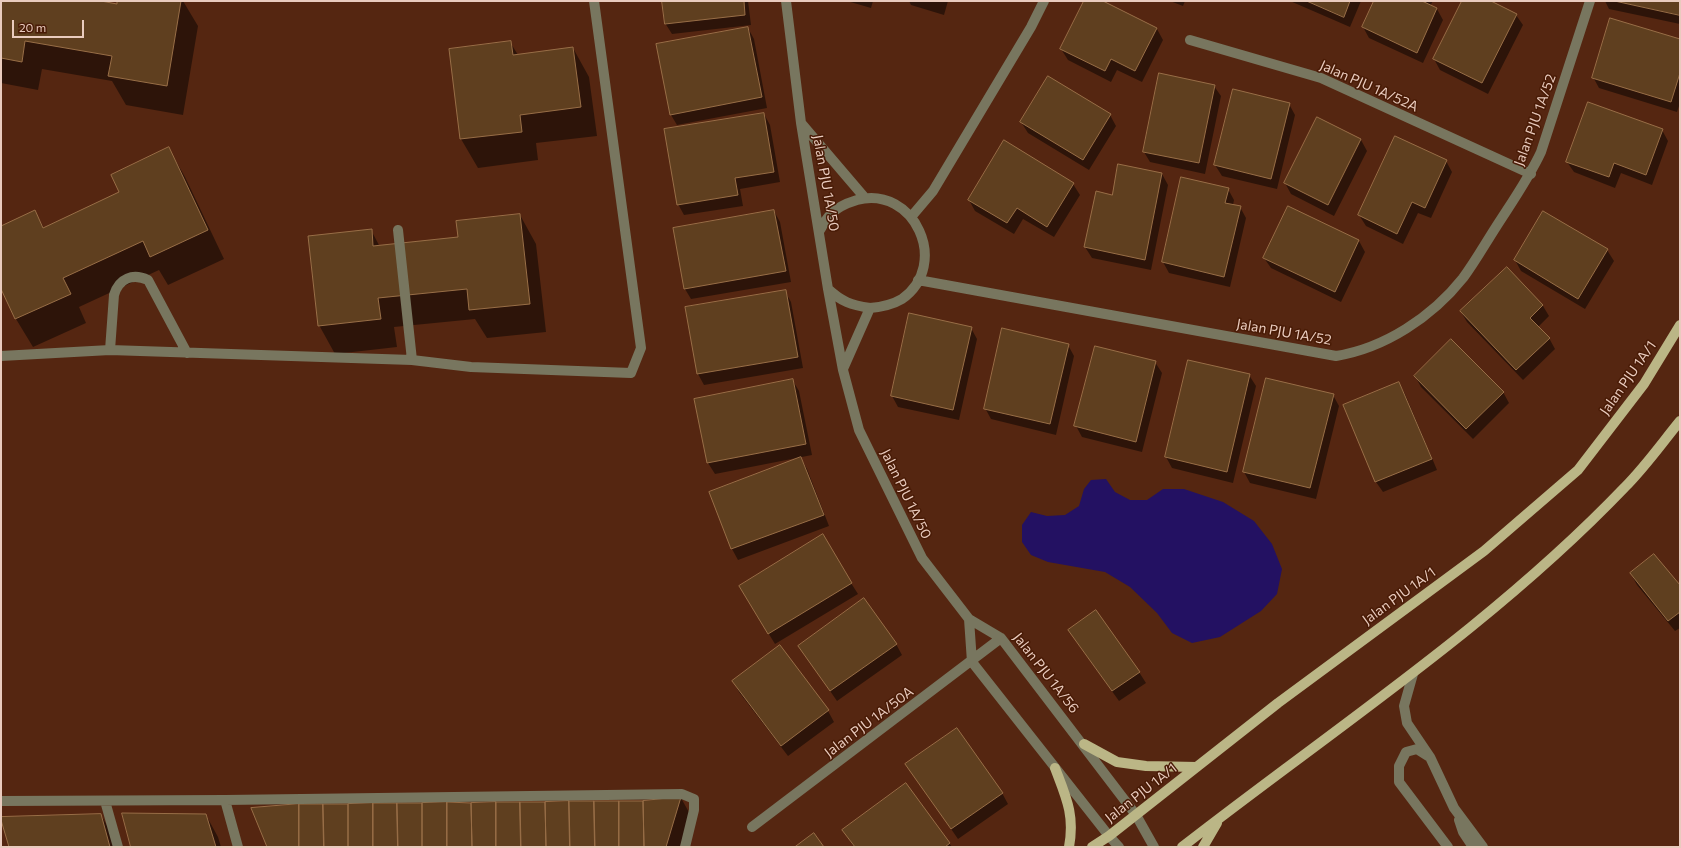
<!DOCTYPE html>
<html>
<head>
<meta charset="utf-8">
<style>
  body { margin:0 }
  #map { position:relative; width:1681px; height:848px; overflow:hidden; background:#552611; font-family:Commissioner,sans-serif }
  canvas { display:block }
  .frame { position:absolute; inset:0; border:2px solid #e9cbbe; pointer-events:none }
  .scale { position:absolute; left:12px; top:20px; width:72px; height:18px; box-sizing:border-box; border:2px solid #e9cbbe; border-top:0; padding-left:5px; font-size:12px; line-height:14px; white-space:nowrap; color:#e9cbbe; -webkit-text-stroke:3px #491b06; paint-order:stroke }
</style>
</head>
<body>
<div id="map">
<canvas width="1681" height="848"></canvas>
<div class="frame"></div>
<div class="scale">20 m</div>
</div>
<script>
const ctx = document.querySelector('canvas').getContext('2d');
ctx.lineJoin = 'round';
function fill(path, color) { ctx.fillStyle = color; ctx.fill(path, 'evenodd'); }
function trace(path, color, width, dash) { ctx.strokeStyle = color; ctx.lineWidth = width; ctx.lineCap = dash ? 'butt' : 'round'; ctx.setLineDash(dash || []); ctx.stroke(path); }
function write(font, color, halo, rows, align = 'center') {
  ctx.font = font + ' Commissioner,sans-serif'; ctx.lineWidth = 3; ctx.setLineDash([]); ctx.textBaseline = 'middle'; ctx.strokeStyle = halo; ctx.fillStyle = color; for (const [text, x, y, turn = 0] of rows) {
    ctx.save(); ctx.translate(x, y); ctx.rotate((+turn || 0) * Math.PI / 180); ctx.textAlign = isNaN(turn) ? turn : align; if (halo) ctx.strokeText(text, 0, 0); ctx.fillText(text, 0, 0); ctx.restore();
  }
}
fill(new Path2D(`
  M1106,479L1115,492L1130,500H1147L1163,489H1184L1223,502L1254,521L1272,544L1282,569L1277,594L1261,611L1220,637L1192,643L1172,633L1157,613L1130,587L1105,572L1048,562L1031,555L1022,542V525L1031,512L1047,516L1065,515L1079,506L1084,489L1091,480Z`), '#231162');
fill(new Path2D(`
  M1,1H95L118,5V1H183L198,26L183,115L126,105L112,81L42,69L38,90L1,83Z
  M663,1H748L751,25L672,34L665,23Z
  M847,1H873L871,8Z
  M909,1H948L944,15L911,5Z
  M1085,1H1101L1157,29L1163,40L1142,82L1117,70L1111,82L1068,60L1061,49Z
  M1170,1H1185L1183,6Z
  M1290,1H1361L1350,27Z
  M1375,1H1433L1430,6L1437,9L1443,20L1423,63L1369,38L1363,27Z
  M1463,1H1489L1516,15L1523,25L1488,94L1440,70L1434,59Z
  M1605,1H1680V24L1609,9Z
  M748,28L754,39L767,108L677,125L671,115Z
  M1680,41V103L1677,112L1599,88L1593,77Z
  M510,42L518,55L573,48L589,77L597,136L536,143L538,160L478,168L461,139L450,50Z
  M1214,86L1221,96L1205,174L1150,162L1144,152Z
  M1289,104L1295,115L1277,189L1222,176L1215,165Z
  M764,114L770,125L780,182L740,189L743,206L684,215L678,204Z
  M1110,115L1116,126L1089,170L1028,133L1021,122Z
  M1318,118L1361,140L1367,151L1334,216L1291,194L1285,183Z
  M1662,130L1668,141L1652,185L1621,173L1615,188L1574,172L1567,162Z
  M169,149L185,177L224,259L168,285L159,270L79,307L86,323L33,347L16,319L1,287V227L34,211L44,228L121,193Z
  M1446,161L1452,172L1431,218L1418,213L1403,244L1366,226L1359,215Z
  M1162,174L1168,185L1151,270L1092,258L1085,247L1113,196Z
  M1073,184L1080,195L1054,237L1023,219L1014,234L975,211L969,200Z
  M1228,189L1234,200L1233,205L1240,207L1246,218L1230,287L1169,273L1163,262Z
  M1288,208L1359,241L1365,252L1341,302L1271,268L1264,258Z
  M774,211L780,222L791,282L691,299L685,289Z
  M1544,212L1607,250L1614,261L1585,309L1521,271L1515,260Z
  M520,215L536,244L546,332L487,338L475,319L394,327L397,347L335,354L319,325L371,230L380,247L459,238Z
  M1507,268L1543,306L1549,316L1538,327L1549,338L1555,349L1523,380L1467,322L1461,312Z
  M785,291L791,302L803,368L704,385L698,374Z
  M971,328L977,339L959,420L898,407L892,396Z
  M1068,345L1074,356L1056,435L991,419L985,408Z
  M1155,362L1162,373L1142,452L1082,437L1076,426Z
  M1249,375L1256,386L1233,483L1172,468L1166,457Z
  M1415,376L1503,392L1509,403L1473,439L1421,387Z
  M793,381L799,391L812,455L715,474L708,463L695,400Z
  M1399,383L1405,394L1437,470L1383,492L1376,482L1344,406Z
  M1333,395L1339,406L1316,499L1250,483L1244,472Z
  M801,458L807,469L829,526L738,560L732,549L710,492Z
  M1631,574L1680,586V628L1675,631L1637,585Z
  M851,583L858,594L775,644L746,597Z
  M1076,641L1139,672L1146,683L1119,701Z
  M896,644L902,655L837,701L799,646Z
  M780,646L828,711L834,722L788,756L739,692L733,681Z
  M906,764L1002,793L1008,804L958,839Z
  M905,784L952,847H854L843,830Z
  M681,798L690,814L680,847H268Z
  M101,815L113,836L116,847H10Z
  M206,815L218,837L221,847H133Z`), '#0007');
const building = new Path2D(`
  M1,1H101L117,4V1H181L167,86L108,76L112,56L25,41L22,62L1,58Z
  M662,1H744L745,15L665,24Z
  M1084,1H1103L1157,28L1135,71L1111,59L1105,71L1060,49Z
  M1307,1H1350L1344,17Z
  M1374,1H1422L1437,8L1417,53L1362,27Z
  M1462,1H1491L1517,14L1482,83L1433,59Z
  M1615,1H1680V15Z
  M1610,18L1680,39V73L1671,102L1592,78Z
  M748,27L762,97L670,115L656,44Z
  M511,41L513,55L573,47L581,107L520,115L522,132L460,139L449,49Z
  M1159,73L1215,85L1199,163L1143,152Z
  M1048,76L1111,114L1083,160L1020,122Z
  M1233,89L1290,103L1271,179L1214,165Z
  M1588,102L1663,129L1646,175L1614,163L1609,177L1566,162Z
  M764,113L774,172L735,178L738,195L677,205L664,129Z
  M1317,117L1361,139L1328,205L1284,183Z
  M1395,136L1447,160L1425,208L1412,202L1397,234L1358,215Z
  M1004,140L1074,183L1047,227L1017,208L1007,223L968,200Z
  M169,147L208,230L150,257L143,241L63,278L71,294L15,319L1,289V226L35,210L43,228L119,192L111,175Z
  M1118,164L1162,173L1145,260L1084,247L1096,191L1112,195Z
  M1181,177L1229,188L1225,203L1241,206L1224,277L1162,262Z
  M1288,206L1359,240L1335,292L1263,258Z
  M774,210L786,271L684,289L673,228Z
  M1543,211L1608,249L1578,299L1514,260Z
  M520,214L530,304L469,310L467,289L378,298L381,319L318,326L308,236L372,229L373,246L458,237L456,221Z
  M1507,267L1543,305L1530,318L1550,338L1516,370L1460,311Z
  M786,290L798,357L697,374L685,307Z
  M909,313L972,327L953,410L891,396Z
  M1002,328L1069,344L1050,424L984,409Z
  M1451,339L1504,392L1466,429L1414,376Z
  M1095,346L1156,361L1136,442L1074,426Z
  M1188,360L1250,374L1227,472L1165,457Z
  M1266,378L1334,394L1310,488L1243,472Z
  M793,379L806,444L707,463L694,399Z
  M1399,382L1432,459L1375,482L1343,405Z
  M801,457L824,515L731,549L709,492Z
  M823,534L852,583L768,634L739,586Z
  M1654,554L1680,585V612L1668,621L1630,573Z
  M864,598L897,644L830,691L798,646Z
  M1096,610L1140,672L1112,691L1068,630Z
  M780,645L829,710L781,746L732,681Z
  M957,728L1003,793L951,829L905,764Z
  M906,783L950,843L945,847H855L842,830Z
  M681,797L666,847H644L643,801Z
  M569,801H594L595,847H570Z
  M569,801L570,847H546L545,802Z
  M594,801H619V847H595Z
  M619,801H643L644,847H619Z
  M447,802L471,803L472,847H447Z
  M447,802V847H422V803Z
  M496,802H520L521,847H496Z
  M496,802V847H472L471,803Z
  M520,802H545L546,847H521Z
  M373,803H397L398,847H373Z
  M373,803V847H348V804Z
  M397,803H422V847H398Z
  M299,804V847H267L251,808Z
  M299,804H323L324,847H299Z
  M323,804H348V847H324Z
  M122,813L206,814L216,847H131Z
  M101,814L110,847H9L1,820V817Z
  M814,833L824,847H795Z`);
fill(building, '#5f3f1f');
trace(building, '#986e47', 1);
trace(new Path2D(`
  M786,1L801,123L828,289L843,370L859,430L922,558L969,619L1001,638L1136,815L1154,847
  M1190,40L1321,78L1531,174
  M801,123L865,198
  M911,217L933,191L1031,27L1044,1
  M398,230L412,360
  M820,230C823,225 826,219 830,215C837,207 847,203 857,200C914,185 951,264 902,299C892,305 881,307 870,308L843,369
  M918,280L1336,356C1385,348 1432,317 1463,278C1475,262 1485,244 1496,227C1512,202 1529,178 1541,152L1590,1
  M828,289C842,302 851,305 870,308
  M110,350L114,295C119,278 133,273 148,280L187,353
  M1,356L110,350L412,360L471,367L631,373L641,348L594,1
  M969,619L972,662L1109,836L1119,847
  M1413,674L1404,706L1407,723L1430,757L1454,808L1483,847
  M1428,756L1417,749L1406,752L1399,766V782L1448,847
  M225,800L238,847
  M1,801L225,800L682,794L694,799V810L685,847
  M105,801L118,847
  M1459,820L1463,832L1473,847
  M752,827L1001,638`), '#78765f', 10);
trace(new Path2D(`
  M1084,744L1117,762L1146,766L1197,767
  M1055,768C1066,797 1075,815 1069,847
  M1092,847L1109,836L1278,703L1484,551L1578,470L1644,384L1680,325
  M1182,847C1332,730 1493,625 1625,487C1645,467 1662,443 1680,421
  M1203,847L1217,823`), '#bbb686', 10);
write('14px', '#e9cbbe', '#491b06', [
  ["Jalan PJU 1A/52A",1369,86,24],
  ["Jalan PJU 1A/52",1535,120,-70],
  ["Jalan PJU 1A/50",826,183,80],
  ["Jalan PJU 1A/52",1284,332,10],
  ["Jalan PJU 1A/1",1628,378,-55],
  ["Jalan PJU 1A/50",906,494,64],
  ["Jalan PJU 1A/1",1399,596,-36],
  ["Jalan PJU 1A/56",1046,673,52],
  ["Jalan PJU 1A/50A",869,722,-37],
  ["Jalan PJU 1A/1",1141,793,-38]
]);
</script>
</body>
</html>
